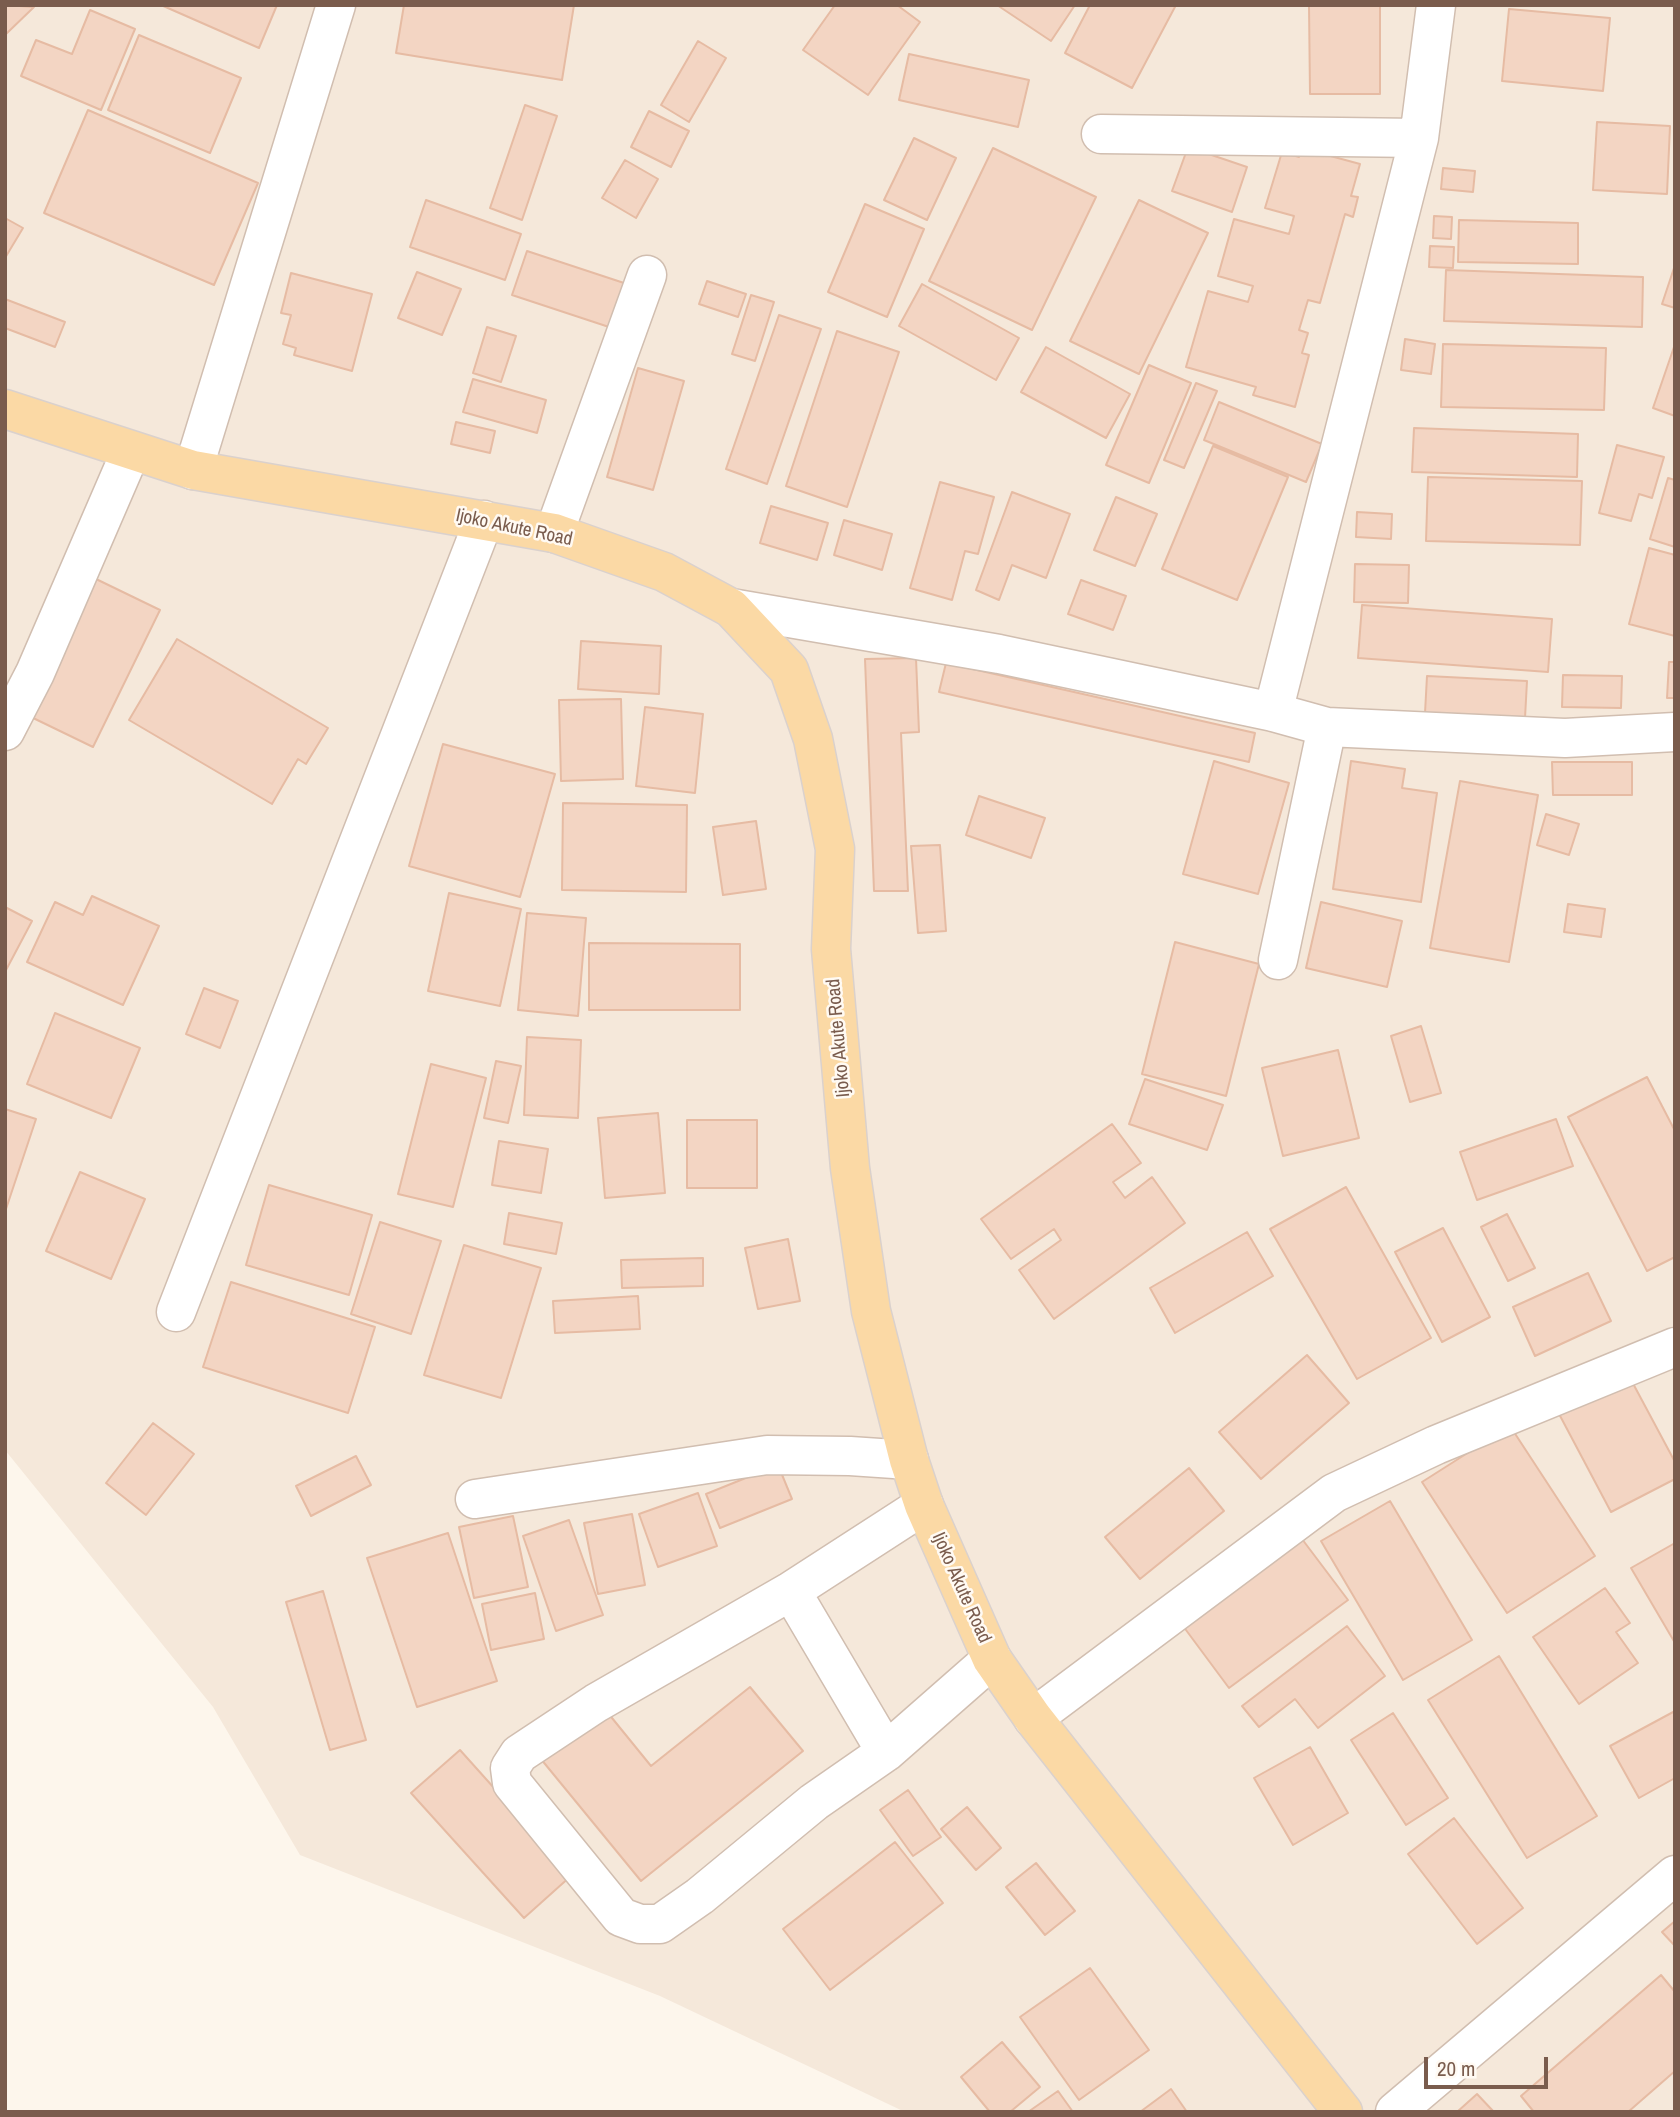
<!DOCTYPE html>
<html>
<head>
<meta charset="utf-8">
<style>
  body { margin:0 }
  #map { position:relative; width:1680px; height:2117px; overflow:hidden; background:#fdf6ec; font-family:"Archivo Narrow",sans-serif }
  canvas { display:block }
  .frame { position:absolute; inset:0; border:7px solid #7a5c4d; pointer-events:none }
  .scale { position:absolute; left:1424px; top:2057px; width:124px; height:32px; box-sizing:border-box; border:4px solid #7a5c4d; border-top:0; padding-left:9px; font-size:21px; line-height:24px; white-space:nowrap; color:#7a5c4d; -webkit-text-stroke:5px #fffaf3; paint-order:stroke }
</style>
</head>
<body>
<div id="map">
<canvas width="1680" height="2117"></canvas>
<div class="frame"></div>
<div class="scale">20 m</div>
</div>
<script>
const ctx = document.querySelector('canvas').getContext('2d');
ctx.lineJoin = 'round';
function fill(path, color) { ctx.fillStyle = color; ctx.fill(path, 'evenodd'); }
function trace(path, color, width, dash) { ctx.strokeStyle = color; ctx.lineWidth = width; ctx.lineCap = dash ? 'butt' : 'round'; ctx.setLineDash(dash || []); ctx.stroke(path); }
function write(font, color, halo, rows, align = 'center') {
  ctx.font = font + ' "Archivo Narrow",sans-serif'; ctx.lineWidth = 5; ctx.setLineDash([]); ctx.textBaseline = 'middle'; ctx.strokeStyle = halo; ctx.fillStyle = color; for (const [text, x, y, turn = 0] of rows) {
    ctx.save(); ctx.translate(x, y); ctx.rotate((+turn || 0) * Math.PI / 180); ctx.textAlign = isNaN(turn) ? turn : align; if (halo) ctx.strokeText(text, 0, 0); ctx.fillText(text, 0, 0); ctx.restore();
  }
}
fill(new Path2D(`
  M5,5H1675V2112H905L660,1996L300,1855L213,1707L5,1450Z`), '#f5e8da');
const building = new Path2D(`
  M5,5L34,7L5,35Z
  M161,5H277L259,48Z
  M404,5H574L562,80L396,53Z
  M835,5H897L920,22L868,95L803,50Z
  M997,5H1075L1051,41Z
  M1090,5H1176L1132,88L1065,53Z
  M1309,5H1380V94H1310Z
  M1509,9L1610,18L1603,91L1502,81Z
  M90,10L135,29L101,110L21,76L36,40L72,54Z
  M139,35L241,78L210,153L108,110Z
  M698,41L726,58L689,122L661,105Z
  M909,54L1029,80L1018,127L899,100Z
  M525,105L557,116L522,220L490,208Z
  M88,110L258,183L214,285L44,213Z
  M649,111L689,131L671,167L631,147Z
  M1597,122L1670,126L1667,194L1593,190Z
  M914,138L956,158L927,220L884,200Z
  M1188,147L1247,167L1232,212L1172,191Z
  M993,148L1096,197L1032,330L929,281Z
  M1301,148L1360,164L1351,196L1358,197L1353,217L1345,214L1320,303L1308,300L1299,330L1308,333L1302,353L1309,355L1295,407L1253,395L1256,387L1186,367L1208,291L1248,302L1253,286L1218,276L1234,219L1289,234L1294,216L1265,208L1282,152L1299,157Z
  M625,160L658,179L636,218L602,198Z
  M1443,168L1475,171L1473,192L1441,189Z
  M426,200L521,234L505,280L410,247Z
  M1139,200L1208,233L1139,374L1070,341Z
  M865,204L924,229L887,317L828,292Z
  M1434,216L1452,217L1451,239L1433,238Z
  M5,218L23,228L5,258Z
  M1459,220L1578,223V264L1458,262Z
  M1430,246L1454,247L1453,268L1429,267Z
  M527,251L624,283L609,327L512,295Z
  M1675,265V308L1662,304Z
  M1446,270L1643,277L1642,327L1444,321Z
  M417,272L461,289L442,335L398,318Z
  M291,273L372,294L352,371L294,355L296,348L283,344L291,315L281,313Z
  M707,281L746,294L738,317L699,304Z
  M922,284L1019,338L996,380L899,326Z
  M751,295L774,302L755,361L732,354Z
  M5,299L65,322L55,347L5,328Z
  M779,315L821,329L767,484L726,469Z
  M487,327L516,336L501,382L473,373Z
  M837,331L899,352L847,507L786,486Z
  M1405,339L1435,344L1431,374L1401,370Z
  M1443,344L1606,348L1604,410L1441,407Z
  M1046,347L1130,394L1106,438L1021,392Z
  M1674,347H1675V416L1653,408Z
  M1149,365L1191,383L1149,483L1106,465Z
  M638,368L684,381L653,490L607,477Z
  M473,379L546,400L537,433L463,412Z
  M1196,383L1217,391L1184,468L1164,460Z
  M1219,402L1322,444L1306,482L1204,440Z
  M456,422L495,431L490,453L451,444Z
  M1414,428L1578,434L1577,477L1412,472Z
  M1617,445L1664,457L1652,498L1639,494L1631,521L1599,513Z
  M1213,446L1288,477L1237,600L1162,569Z
  M1428,477L1582,481L1580,545L1426,541Z
  M1668,478L1675,480V547L1650,539Z
  M940,482L994,497L978,554L965,551L952,600L910,588Z
  M1012,492L1070,514L1046,578L1012,565L999,600L976,590Z
  M1116,497L1157,514L1135,566L1094,550Z
  M771,506L828,523L817,560L760,543Z
  M1357,512L1392,514L1391,539L1356,537Z
  M844,520L892,534L882,570L834,555Z
  M1649,548L1675,555V636L1629,624Z
  M1355,564L1409,565L1408,603L1354,602Z
  M96,579L160,610L93,747L29,716Z
  M1081,580L1126,596L1113,630L1068,614Z
  M1362,605L1552,619L1548,672L1358,658Z
  M177,639L328,728L306,764L298,759L272,804L129,720Z
  M581,641L661,646L659,694L578,689Z
  M916,658L919,732L901,733L908,891H874L865,659Z
  M1669,662H1675V698H1667Z
  M946,663L1255,733L1249,762L939,692Z
  M1563,675L1622,676L1621,708L1562,707Z
  M1427,676L1527,681L1525,718L1425,713Z
  M621,699L623,779L561,781L559,700Z
  M645,707L703,714L695,793L636,786Z
  M443,744L555,774L520,897L409,866Z
  M1214,761L1289,783L1258,894L1183,874Z
  M1351,761L1405,769L1402,788L1437,793L1421,902L1333,889Z
  M1552,762H1632V795H1553Z
  M1460,781L1538,795L1509,962L1430,948Z
  M979,796L1045,818L1031,858L966,835Z
  M563,803L687,805L686,892L562,890Z
  M1546,814L1579,824L1569,855L1537,845Z
  M756,821L766,889L723,895L713,827Z
  M940,845L946,931L918,933L911,846Z
  M449,893L521,909L500,1006L428,991Z
  M92,896L159,926L123,1005L27,962L55,902L83,915Z
  M1321,902L1402,921L1387,987L1306,968Z
  M1568,904L1605,909L1601,937L1564,932Z
  M5,907L32,921L5,972Z
  M527,913L586,918L578,1016L518,1010Z
  M1175,942L1259,964L1226,1096L1142,1074Z
  M589,943L740,944V1010H589Z
  M204,988L238,1001L220,1048L186,1034Z
  M55,1013L140,1048L111,1118L27,1084Z
  M1421,1026L1441,1093L1410,1102L1391,1036Z
  M527,1037L581,1040L578,1118L524,1115Z
  M1338,1050L1359,1138L1283,1156L1262,1068Z
  M496,1061L521,1066L508,1123L484,1118Z
  M431,1064L486,1078L453,1207L398,1194Z
  M1647,1077L1675,1131V1257L1647,1271L1568,1117Z
  M1145,1079L1223,1105L1207,1150L1129,1124Z
  M5,1109L36,1119L6,1209L5,1208Z
  M658,1113L665,1193L605,1198L598,1118Z
  M1556,1119L1573,1166L1477,1200L1460,1152Z
  M687,1120H757V1188H687Z
  M1112,1124L1141,1163L1113,1182L1125,1198L1152,1177L1185,1223L1054,1319L1019,1270L1061,1240L1054,1229L1011,1259L981,1219Z
  M499,1141L548,1149L541,1193L492,1185Z
  M80,1172L145,1199L111,1279L46,1251Z
  M269,1185L372,1215L349,1295L246,1265Z
  M1346,1187L1431,1338L1357,1379L1270,1229Z
  M509,1213L562,1223L556,1254L504,1244Z
  M1507,1214L1535,1268L1508,1281L1481,1227Z
  M380,1222L441,1241L411,1334L351,1314Z
  M1443,1228L1490,1317L1442,1342L1395,1252Z
  M1247,1232L1273,1276L1175,1333L1150,1288Z
  M788,1239L800,1301L758,1309L745,1248Z
  M464,1245L541,1268L501,1398L424,1375Z
  M703,1258V1286L622,1288L621,1260Z
  M1588,1273L1611,1321L1535,1356L1513,1307Z
  M231,1282L375,1327L348,1413L203,1367Z
  M638,1296L640,1329L555,1333L553,1301Z
  M1307,1355L1349,1403L1261,1479L1219,1432Z
  M1629,1376L1675,1462V1479L1611,1512L1558,1412Z
  M153,1423L194,1454L146,1515L106,1483Z
  M1510,1426L1595,1556L1507,1613L1422,1482Z
  M356,1456L371,1485L311,1516L296,1486Z
  M778,1465L792,1499L720,1528L706,1494Z
  M1189,1468L1224,1511L1140,1579L1105,1537Z
  M698,1493L717,1546L658,1567L639,1514Z
  M1390,1501L1472,1640L1403,1680L1321,1541Z
  M632,1514L645,1585L598,1594L584,1523Z
  M513,1516L528,1587L474,1598L459,1527Z
  M569,1520L603,1615L556,1631L523,1536Z
  M448,1533L497,1681L417,1707L367,1558Z
  M1302,1539L1348,1600L1229,1688L1183,1626Z
  M1675,1543V1643L1631,1568Z
  M1605,1588L1630,1623L1616,1632L1638,1663L1579,1704L1533,1637Z
  M323,1591L366,1740L330,1750L286,1602Z
  M535,1593L544,1639L491,1650L482,1604Z
  M1347,1626L1385,1676L1318,1728L1295,1699L1259,1727L1242,1706Z
  M1499,1656L1597,1816L1527,1858L1428,1700Z
  M750,1687L803,1751L641,1881L536,1753L599,1702L651,1766Z
  M1675,1711V1778L1639,1798L1610,1746Z
  M1393,1713L1448,1798L1406,1825L1351,1740Z
  M1310,1747L1348,1813L1293,1845L1254,1778Z
  M460,1750L572,1875L524,1918L411,1793Z
  M908,1790L941,1837L913,1856L880,1810Z
  M967,1807L1001,1848L976,1870L941,1829Z
  M1454,1818L1523,1908L1477,1944L1408,1854Z
  M895,1842L943,1903L830,1990L783,1929Z
  M1036,1863L1075,1911L1045,1935L1006,1887Z
  M1675,1921V1946L1662,1932Z
  M1090,1968L1149,2050L1079,2100L1020,2017Z
  M1661,1975L1675,1992V2071L1628,2112H1534L1521,2096Z
  M1002,2042L1040,2087L1010,2112H990L961,2077Z
  M1171,2089L1187,2112H1140Z
  M1058,2091L1073,2112H1028Z
  M1477,2094L1494,2112H1457Z`);
fill(building, '#f3d5c3');
trace(building, '#e6bba3', 2);
const minor = new Path2D(`
  M1101,134L1419,138
  M193,470L336,5
  M554,533L647,275
  M731,608L999,654L1273,712L1327,727L1565,738L1675,732
  M1273,712L1419,138L1436,5
  M5,731L35,673L131,451
  M1278,960L1327,727
  M176,1312L484,520
  M475,1499L767,1455L850,1456L909,1460
  M924,1505L791,1591L596,1703L519,1754L510,1768L512,1783L621,1917L640,1924H660L700,1896L814,1802L886,1752L992,1659
  M791,1591L886,1752
  M1033,1718L1334,1493L1436,1445L1675,1347
  M1395,2112L1675,1875`);
const major = new Path2D(`
  M5,409L193,470L554,533L664,572L731,608L789,670L813,739L835,849L831,949L850,1168L871,1311L909,1460L924,1505L992,1659L1033,1718L1343,2112`);
trace(minor, '#d1beb0', 41);
trace(major, '#dad1cd', 41);
trace(minor, '#fff', 38);
trace(major, '#fbd9a5', 38);
write('19px', '#7a5c4d', '#fffaf3', [
  ["Ijoko Akute Road",514,528,12],
  ["Ijoko Akute Road",839,1038,-95],
  ["Ijoko Akute Road",961,1588,66]
]);
</script>
</body>
</html>
